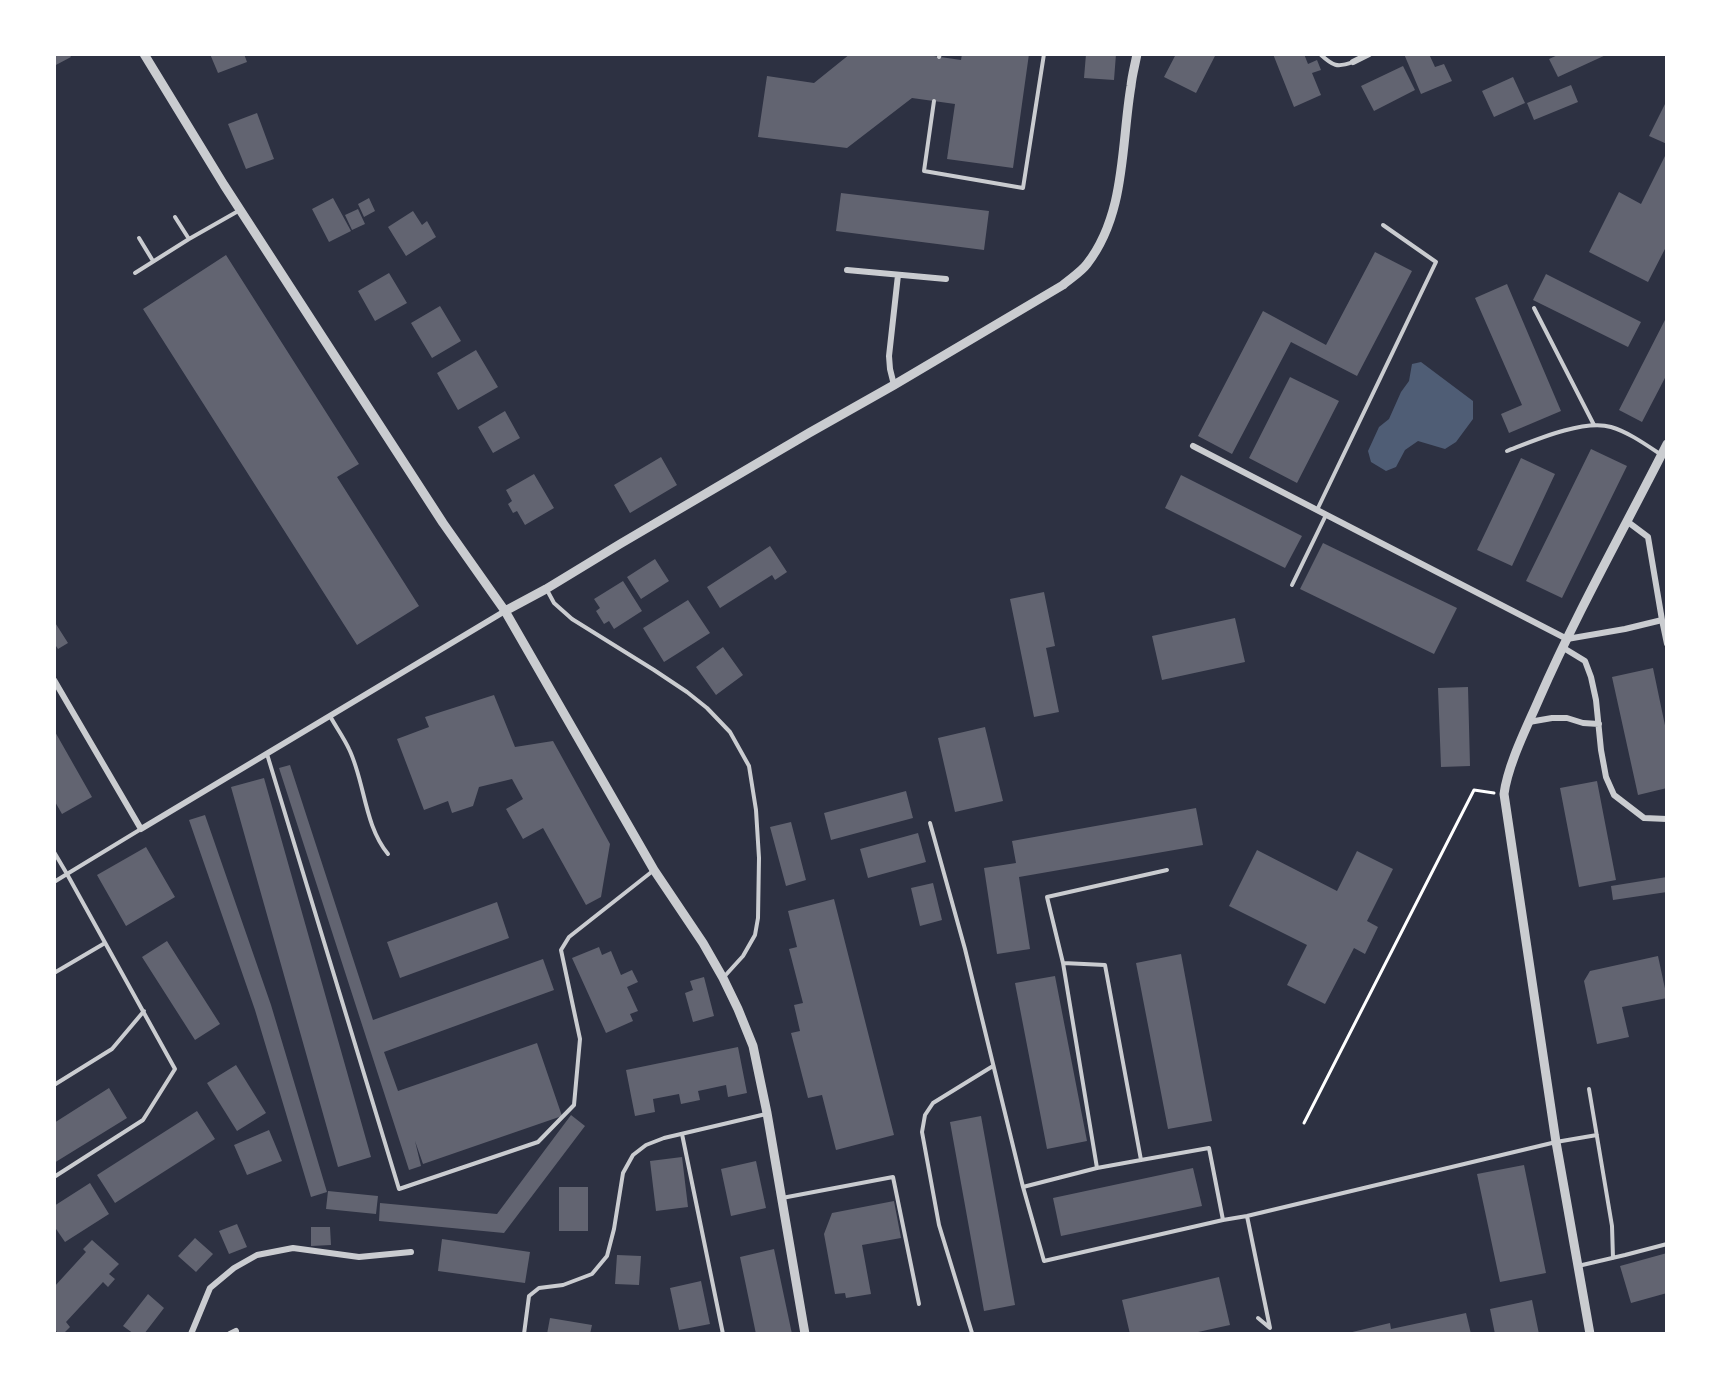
<!DOCTYPE html>
<html>
<head>
<meta charset="utf-8">
<style>
  body { margin:0 }
  #map { position:relative; width:1721px; height:1388px; overflow:hidden; background:#2d3142; font-family:"Fira Sans",sans-serif }
  canvas { display:block }
  .frame { position:absolute; inset:0; border:56px solid #fff; pointer-events:none }
</style>
</head>
<body>
<div id="map">
<canvas width="1721" height="1388"></canvas>
<div class="frame"></div>
</div>
<script>
const ctx = document.querySelector('canvas').getContext('2d');
ctx.lineJoin = 'round';
function fill(path, color) { ctx.fillStyle = color; ctx.fill(path, 'evenodd'); }
function trace(path, color, width, dash) { ctx.strokeStyle = color; ctx.lineWidth = width; ctx.lineCap = dash ? 'butt' : 'round'; ctx.setLineDash(dash || []); ctx.stroke(path); }
fill(new Path2D(`
  M1421,362L1473,401V419L1456,442L1445,449L1418,441L1405,450L1396,467L1386,471L1371,462L1368,451L1379,427L1389,419L1401,392L1409,381L1412,364Z`), '#4f5d75');
fill(new Path2D(`
  M54,54H69L71,57L54,66Z
  M210,54H244L247,62L218,73Z
  M850,54H920L961,60L962,54H1029L1013,168L947,159L955,104L912,98L847,148L758,137L767,76L814,83Z
  M1086,54H1116L1114,80L1084,78Z
  M1176,54H1216L1196,93L1164,77Z
  M1273,54H1304L1308,64L1317,60L1321,70L1312,73L1321,95L1294,107Z
  M1404,54H1429L1435,67L1444,64L1452,81L1421,94Z
  M1560,54H1608L1558,77L1549,59Z
  M1403,66L1415,90L1374,111L1361,86Z
  M1513,77L1525,103L1494,117L1482,91Z
  M1571,85L1578,102L1534,120L1527,103Z
  M1667,100V144L1649,136Z
  M257,113L274,159L246,169L228,124Z
  M1667,152V245L1648,282L1589,252L1619,192L1641,204Z
  M841,193L989,211L984,250L836,231Z
  M333,198L351,231L329,242L312,209Z
  M369,198L375,211L364,217L358,204Z
  M358,209L365,224L352,230L345,215Z
  M413,211L422,225L427,221L436,237L406,256L388,227Z
  M1375,252L1412,271L1357,376L1291,342L1232,454L1198,436L1263,311L1326,345Z
  M226,255L359,464L337,477L419,606L357,645L143,309Z
  M389,273L407,303L375,321L358,291Z
  M1546,274L1641,322L1628,347L1533,300Z
  M1507,284L1561,411L1509,433L1501,414L1522,405L1475,298Z
  M440,306L461,341L432,358L411,323Z
  M1667,316V374L1642,422L1619,410Z
  M476,350L498,387L458,410L437,373Z
  M1290,377L1339,401L1297,483L1249,458Z
  M505,411L520,438L493,453L478,427Z
  M1591,449L1627,466L1562,598L1526,581Z
  M661,457L677,485L630,513L614,485Z
  M1521,458L1555,474L1512,566L1477,550Z
  M534,474L554,508L525,525L517,511L513,513L508,504L512,501L506,490Z
  M1181,475L1302,536L1285,568L1165,508Z
  M1323,543L1457,608L1434,654L1300,589Z
  M770,546L787,572L775,580L772,575L720,608L707,587Z
  M655,559L669,581L641,599L627,577Z
  M623,581L642,611L614,629L609,621L604,624L596,611L600,608L594,599Z
  M1044,592L1055,646L1046,648L1059,712L1034,717L1010,599Z
  M688,600L710,633L664,662L643,628Z
  M1235,618L1245,662L1162,680L1152,636Z
  M54,621L68,643L58,649L54,643Z
  M723,647L743,675L716,695L696,667Z
  M1653,668L1667,735V788L1638,795L1612,677Z
  M1468,687L1470,766L1441,767L1438,688Z
  M494,695L515,747L553,741L610,844L601,897L586,905L543,828L523,839L506,809L523,799L512,779L479,787L473,806L452,813L448,801L424,810L397,739L429,727L425,717Z
  M985,727L1003,801L955,812L938,738Z
  M54,730L92,797L62,814L54,800Z
  M290,765L373,1020L543,959L554,990L384,1052L398,1091L537,1043L562,1116L423,1164L415,1141L421,1166L409,1170L279,768Z
  M264,778L371,1157L338,1167L231,787Z
  M1597,781L1616,880L1579,887L1560,788Z
  M906,791L913,818L831,840L824,813Z
  M1196,808L1203,845L1019,877L1030,949L997,954L984,868L1016,863L1012,841Z
  M205,815L271,1005L327,1192L311,1197L255,1010L189,820Z
  M791,822L806,880L786,886L770,827Z
  M918,833L926,862L868,878L860,849Z
  M146,847L175,897L126,926L97,875Z
  M1257,850L1337,891L1357,851L1393,869L1367,921L1378,927L1365,954L1354,948L1325,1004L1287,985L1307,945L1229,906Z
  M1667,877V892L1613,900L1611,886Z
  M933,883L942,920L920,926L911,888Z
  M834,899L894,1135L836,1150L822,1095L808,1098L791,1033L800,1031L794,1005L803,1003L789,949L797,947L788,911Z
  M497,902L509,938L400,978L387,942Z
  M167,941L220,1024L195,1040L142,957Z
  M599,947L602,955L611,951L621,975L632,970L638,982L627,987L638,1011L630,1014L633,1021L606,1033L572,958Z
  M1181,954L1212,1121L1168,1129L1136,963Z
  M1658,956L1667,998L1622,1007L1629,1037L1597,1044L1584,981L1590,971Z
  M1055,976L1087,1141L1047,1149L1015,983Z
  M704,977L714,1016L693,1022L685,993L693,990L690,981Z
  M738,1047L747,1093L728,1097L726,1085L698,1091L700,1100L681,1104L679,1094L653,1099L655,1112L635,1116L626,1070Z
  M236,1065L266,1113L237,1131L207,1083Z
  M109,1088L127,1118L54,1163V1123Z
  M197,1111L215,1139L115,1203L97,1175Z
  M571,1115L585,1126L504,1233L379,1221L380,1203L497,1214Z
  M981,1116L1015,1305L984,1311L950,1122Z
  M269,1130L282,1161L247,1175L234,1145Z
  M682,1157L688,1207L656,1211L650,1161Z
  M756,1161L766,1208L731,1216L721,1169Z
  M1524,1165L1546,1273L1500,1282L1477,1174Z
  M1193,1168L1202,1206L1061,1236L1053,1198Z
  M90,1183L109,1214L65,1242L54,1226V1206Z
  M559,1187H588V1231H559Z
  M328,1191L378,1196L376,1214L326,1209Z
  M894,1201L901,1238L862,1245L871,1294L846,1298L845,1293L835,1294L824,1234L832,1213Z
  M237,1224L247,1247L229,1254L219,1231Z
  M311,1227H330L331,1245L311,1246Z
  M195,1238L213,1254L196,1272L178,1256Z
  M442,1239L530,1252L525,1283L438,1271Z
  M92,1240L119,1264L109,1274L115,1279L108,1287L103,1282L66,1322L70,1327L63,1334H59L56,1331L54,1333V1287L86,1252L83,1249Z
  M774,1249L792,1334H756L740,1257Z
  M1667,1253V1293L1631,1303L1620,1266Z
  M617,1255L641,1256L639,1285L615,1284Z
  M1219,1277L1230,1325L1189,1334H1130L1122,1300Z
  M701,1281L710,1324L679,1330L670,1288Z
  M148,1294L164,1308L144,1334H134L123,1326Z
  M1532,1300L1539,1334H1495L1490,1309Z
  M1466,1313L1471,1334H1344L1390,1323L1391,1329Z
  M550,1318L592,1325L590,1334H547Z`), '#626471');
trace(new Path2D(`
  M1304,1123L1474,790L1494,793`), '#fff', 3);
trace(new Path2D(`
  M1320,54C1333,66 1337,68 1353,62
  M939,57L940,54
  M934,101L924,171L1023,188L1044,54
  M175,217L189,239
  M139,238L153,261
  M135,273L189,239L240,210
  M1534,308L1594,425
  M1507,451C1533,441 1583,419 1611,427C1628,432 1645,444 1660,454
  M1317,510L1436,262L1383,225
  M1292,585L1326,515
  M547,590L554,603L572,619L654,670L687,692L707,708L730,732L749,766L756,810L759,858L758,918L755,935L743,956L723,978
  M330,716C336,727 344,738 349,749C365,782 364,825 388,854
  M267,754L399,1189L538,1142L574,1105L580,1039L561,950L569,937L654,870
  M930,823L965,949L1023,1187
  M54,852L67,874L141,829
  M1167,870L1047,897L1063,963L1105,965L1141,1160L1209,1148L1223,1220
  M54,882L67,874L175,1069L143,1120L54,1177
  M1063,963L1097,1168
  M54,973L105,943
  M54,1085L112,1049L144,1011
  M1589,1089L1612,1226L1613,1258
  M682,1134L723,1334
  M1141,1160L1097,1168L1023,1187L1044,1261L1223,1220L1247,1216L1556,1142L1597,1135
  M782,1198L893,1177L919,1304
  M1247,1216L1270,1328L1258,1318
  M1578,1266L1625,1255L1667,1244
  M524,1334L529,1296L539,1288L563,1285L592,1274L607,1256L614,1229L623,1173L633,1155L646,1145L664,1138L766,1114
  M970,1334L972,1333L939,1225L922,1132L925,1115L933,1103L993,1066`), '#caccd0', 4);
trace(new Path2D(`
  M1353,62L1369,54
  M847,270L946,279
  M894,385L890,369L889,356L898,275
  M1193,446L1567,639L1625,629L1662,620L1648,537L1628,522
  M1662,620L1667,644
  M1562,647L1585,661L1591,677L1596,700L1601,750L1606,777L1614,795L1644,818L1667,819
  M54,680L141,829L505,611
  M1529,722L1552,718H1567L1583,723L1599,724
  M191,1334L210,1288L234,1268L257,1255L293,1248L359,1257L411,1252
  M230,1334L236,1331`), '#caccd0', 6);
trace(new Path2D(`
  M144,54L224,185L314,324L443,523L505,611L654,870L703,943L723,978L738,1009L753,1046L767,1113L805,1334
  M505,611L546,589L620,544L809,433L894,385L1063,285C1071,278 1081,272 1087,264C1126,214 1121,145 1131,86C1132,75 1135,65 1137,54
  M1590,1334L1556,1142L1504,794C1508,764 1527,727 1539,699C1577,612 1624,529 1667,444`), '#caccd0', 9);
</script>
</body>
</html>
